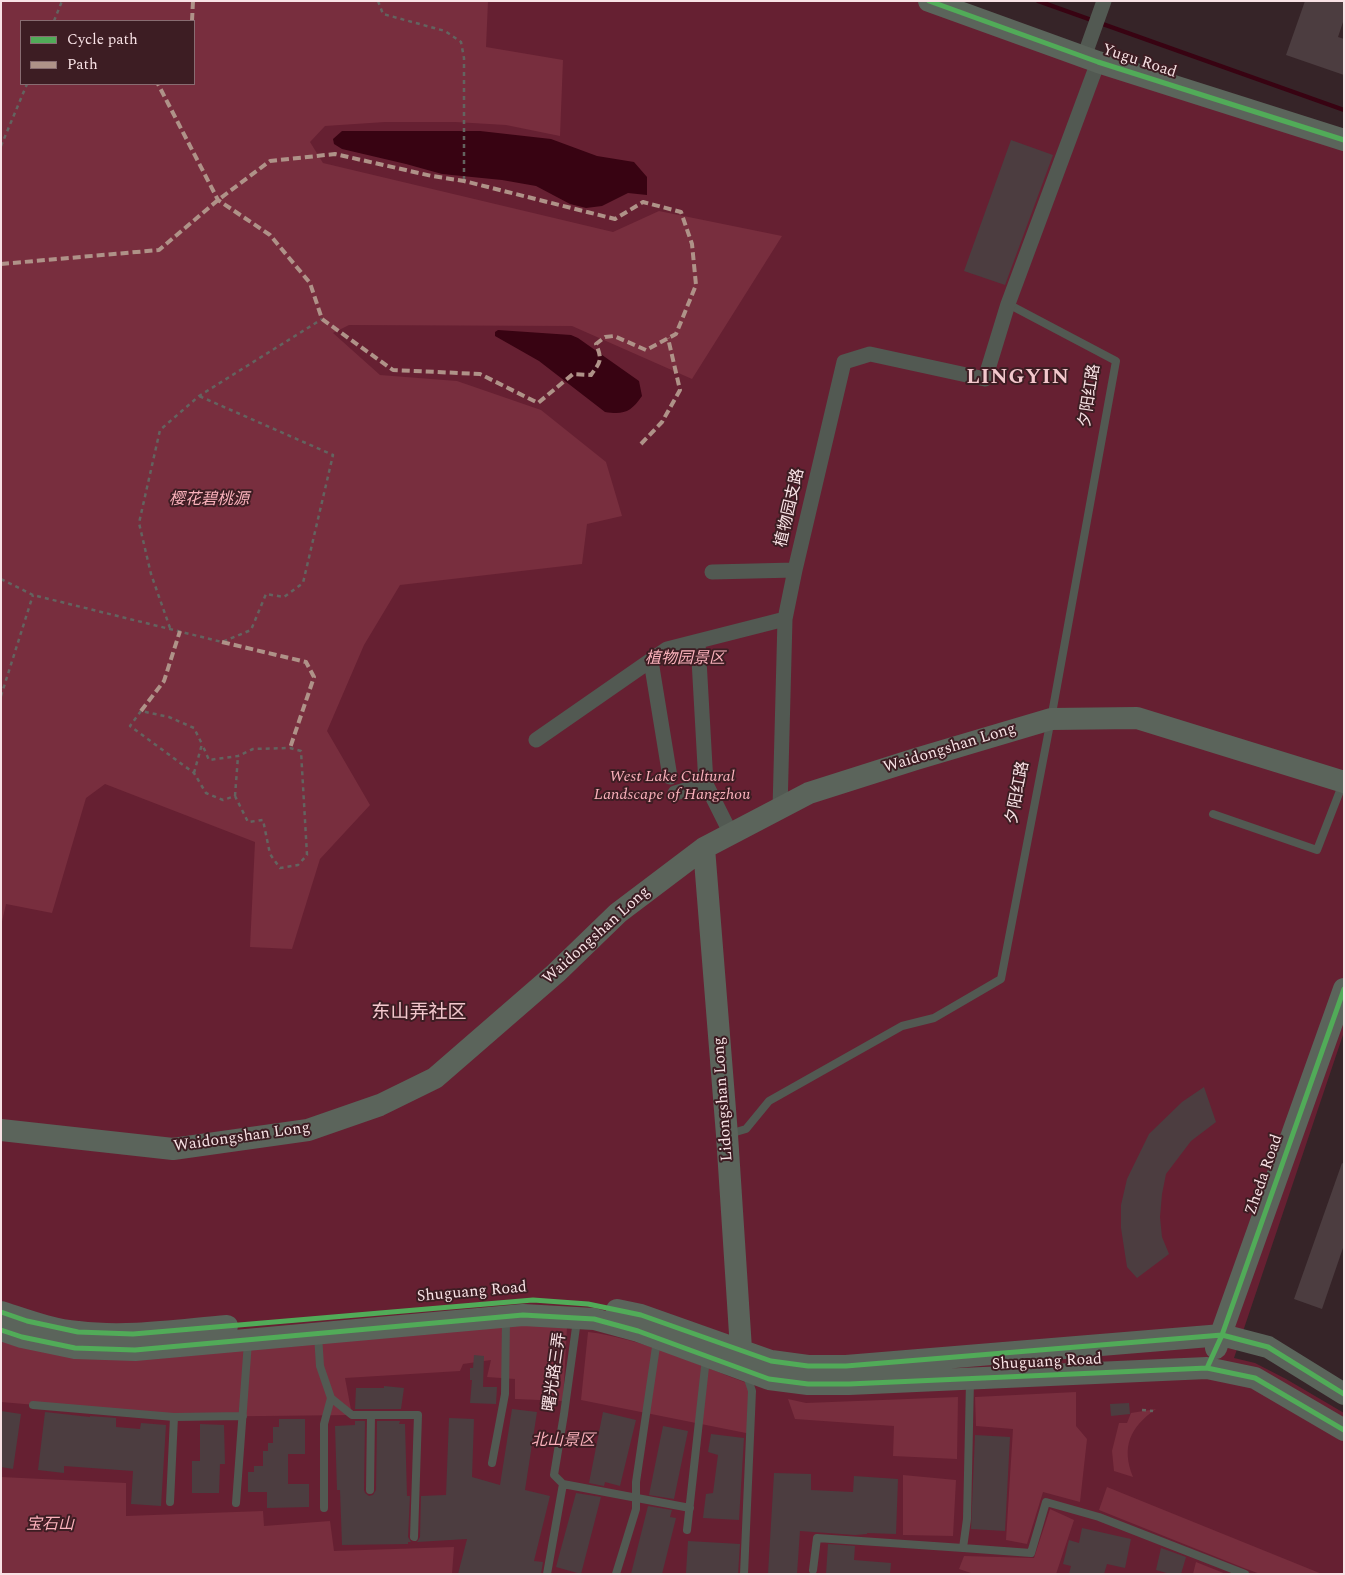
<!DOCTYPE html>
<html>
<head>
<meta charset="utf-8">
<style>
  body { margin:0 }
  #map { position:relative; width:1345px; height:1575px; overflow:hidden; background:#362428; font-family:Spectral,serif }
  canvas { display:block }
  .frame { position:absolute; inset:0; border:2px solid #f8e2e5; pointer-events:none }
  .legend { position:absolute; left:20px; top:20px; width:175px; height:65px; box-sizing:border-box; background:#3d1d23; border:1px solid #886c71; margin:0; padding:6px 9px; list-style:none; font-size:15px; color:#f8e2e5 }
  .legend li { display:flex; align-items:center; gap:10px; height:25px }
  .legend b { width:25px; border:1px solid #886c71 }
</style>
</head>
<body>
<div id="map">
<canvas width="1345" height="1575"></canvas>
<div class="frame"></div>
<ul class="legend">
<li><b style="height:6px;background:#51ab58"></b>Cycle path</li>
<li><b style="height:6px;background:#af9288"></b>Path</li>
</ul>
</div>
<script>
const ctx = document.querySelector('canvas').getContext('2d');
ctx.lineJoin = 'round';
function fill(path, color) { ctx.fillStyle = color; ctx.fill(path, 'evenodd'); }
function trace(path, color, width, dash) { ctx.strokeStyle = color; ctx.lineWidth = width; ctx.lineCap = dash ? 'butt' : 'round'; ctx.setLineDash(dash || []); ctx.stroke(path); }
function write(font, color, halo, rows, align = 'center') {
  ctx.font = font + ' Spectral,"Noto Sans SC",serif'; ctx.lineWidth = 4; ctx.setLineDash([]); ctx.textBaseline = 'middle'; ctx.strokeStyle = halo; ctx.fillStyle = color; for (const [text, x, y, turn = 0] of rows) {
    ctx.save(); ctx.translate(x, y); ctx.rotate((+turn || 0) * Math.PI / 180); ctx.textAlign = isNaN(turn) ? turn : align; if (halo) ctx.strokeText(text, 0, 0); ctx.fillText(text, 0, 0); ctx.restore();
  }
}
fill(new Path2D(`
  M1,1H948L1344,148V1032L1234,1358L1255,1363L1286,1379L1344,1413V1574H1ZM21,21H194V84H21Z`), '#662032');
fill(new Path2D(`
  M1,1H488L486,47L563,60L560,136L506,125L455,122H385L325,126L310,142L323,163L613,232L659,211L782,236L692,379L572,326L349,325L333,333L380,375L457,381L541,410L606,462L622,516L587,524L582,564L400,585L364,645L327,731L370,805L320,859L292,949L250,947L255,842L105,784L86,798L52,913L6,904L1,926ZM194,21V84H21V21Z
  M516,1325L567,1327L563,1401L515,1399V1379L487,1377L491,1360L463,1364L460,1371L345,1378L352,1415L174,1417L1,1402V1338Z
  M588,1332C640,1338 698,1365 747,1383L752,1391L751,1434L581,1400Z
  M1076,1392V1426L1087,1439L1080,1502L1043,1492L1027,1544L1006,1540L1013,1429L976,1426L975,1397Z
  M958,1397L957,1459L893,1456L894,1426L795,1419L788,1399L806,1403Z
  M1156,1409C1130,1427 1121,1447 1133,1477L1114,1471L1112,1451L1119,1423H1127L1131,1413Z
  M903,1475L956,1480L953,1536L903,1535Z
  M1,1477L126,1483V1516L263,1511L264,1526L330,1521L334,1551L454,1547L452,1574H1Z
  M1107,1487L1322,1574H1260L1244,1568L1099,1510Z
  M1050,1509L1074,1520L1056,1574H974L959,1569L964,1556L1034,1558Z
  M1196,1562L1226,1574H1193Z`), '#782e3e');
fill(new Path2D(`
  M342,131H480L551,139L597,156L634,162L647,177V195L628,193L602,206L586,208L570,204L536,186L502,180L442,174L406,164L342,149L334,144L333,139Z
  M498,330L571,335L578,338L639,381L642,396C631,412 624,415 605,412L539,361L495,336V332Z`), '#380312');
trace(new Path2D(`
  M1038,1L1344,110`), '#380312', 4.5);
fill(new Path2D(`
  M1305,1H1344V19L1338,37L1344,39V75L1286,55Z
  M1011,140L1053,155L1005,285L964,271Z
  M1204,1087L1216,1122L1191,1141L1166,1174L1162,1194L1160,1217L1162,1237L1169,1254L1137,1278L1127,1267L1121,1228V1205L1127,1179L1149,1134L1182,1102Z
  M1342,1163L1344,1164V1245L1322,1309L1294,1299Z
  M474,1355L484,1356L483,1387H497L496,1404L470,1403L472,1380H470V1368H473Z
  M384,1386L404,1388L401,1409H355L356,1388H384Z
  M1129,1403L1130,1414L1111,1416L1110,1404Z
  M512,1409L537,1412L525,1490L550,1496L534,1561L543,1562L541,1574H458L467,1539L417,1542L420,1537L421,1496L446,1495L449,1418L474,1419L472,1477L500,1485Z
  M1,1411L21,1414L13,1469L1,1467Z
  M45,1412L90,1417V1416L116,1418V1427L140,1429L141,1423L166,1425L161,1506L131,1504L133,1471L64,1466V1473L38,1470Z
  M603,1412L636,1420L620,1486L605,1482L604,1486L589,1483Z
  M279,1419H305V1454H288V1484H309V1507L267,1508V1492H248V1472H254V1466H263V1451H268V1443H273V1427H279Z
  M355,1421H365L364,1490L365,1493L369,1496L373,1495L376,1490L377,1421H400L399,1424H405L407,1496H410L408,1537L411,1542H408V1544L342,1545L340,1490H337L335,1426L355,1425Z
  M200,1424L224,1425L225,1464H220L219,1493H192V1461H200Z
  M663,1426L688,1431L674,1499L649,1495Z
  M711,1434L744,1438L739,1520L703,1518L706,1494L713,1493L718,1455L708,1452Z
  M975,1435L1010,1437L1005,1531L971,1529Z
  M774,1473L811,1474V1490L853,1492L854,1476L898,1479L896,1534L867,1533V1534L855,1535L800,1531L797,1574H768Z
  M576,1493L601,1497L581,1574L556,1567Z
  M648,1506L672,1510L670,1517L676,1518L662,1574H631Z
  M1082,1528L1131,1539L1125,1568L1107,1564L1104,1574H1069L1071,1566L1063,1564L1069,1540L1079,1543Z
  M688,1541L740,1544L738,1574L686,1573Z
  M828,1544L855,1546L854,1560L891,1563L890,1574H826Z
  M1161,1548L1186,1557L1181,1574H1170L1156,1570Z`), '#4c3d40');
trace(new Path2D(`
  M378,1L383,14L445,31L461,42L464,58V181
  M54,21L62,1
  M1,146L27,84
  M1,579L33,595L222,642L251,630L266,594L284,597L303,583L333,455L199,396
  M170,628L151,574L139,523L160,430L199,396L322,319
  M1,696L33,595
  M194,773L202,744L194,728L169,717L141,711L130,726L194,773L206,793L223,800L235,796L248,822L263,820L270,854L280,868L298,865L307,855L301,751L290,748L253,749L238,756L209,760L202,744
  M235,796L238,756
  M1142,1410L1153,1411`), '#63635f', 2.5, [4, 4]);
trace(new Path2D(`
  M1213,814L1317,850L1343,783
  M729,1134L746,1129L769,1101L902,1026L934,1018L1001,979L1051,719L1116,361L1008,304
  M318,1335L320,1366L331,1398L324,1424V1508
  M331,1398L352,1415H418L414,1537
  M33,1405L174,1417
  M492,1463L505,1394L506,1319
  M563,1484L690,1508
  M370,1490L371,1415
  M170,1502L174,1417L243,1416
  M236,1503L248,1342
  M687,1530L706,1358
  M963,1548L1031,1553L1046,1502L1099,1517L1245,1574
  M813,1570L817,1538L963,1548L967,1519L970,1381
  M547,1574L563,1484L554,1475L564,1414L577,1320
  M616,1574L636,1509V1482L657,1340
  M744,1574L752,1391L747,1376`), '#525952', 8);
trace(new Path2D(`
  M1084,57L1104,1
  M712,572L795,570
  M698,642L706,784L731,834
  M651,661L670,777
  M536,740L667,649L785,619
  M675,793L706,784
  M780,809L785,619L795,570L844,362L870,354L985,379L1008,304L1098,62`), '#525952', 15);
trace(new Path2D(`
  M929,1L1098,62L1344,140
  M704,848L727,1135L741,1349
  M1,1130L173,1149L308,1130L380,1105L435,1078L556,973L618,913L704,848L809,793L916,759L1051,719L1137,718L1344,782
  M617,1310L641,1315L771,1361L808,1366H846L1222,1335L1268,1347L1344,1394
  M1,1312C26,1320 52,1330 78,1332C128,1338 178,1330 227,1326
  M1,1330L22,1337L75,1348L135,1350L523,1315L594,1319L638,1331L769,1379L808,1384H849L1207,1368L1255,1378L1344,1430
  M1216,1348L1344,989`), '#5b645b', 22);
trace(new Path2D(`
  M192,21L193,1
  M1,264L159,250L218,200L270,161L335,154L432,176L464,181L615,219L643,202L681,212L692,244L696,285L676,334L646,350L614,336L605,337L596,344C603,361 600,362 591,375L573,374L538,403L480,374L393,370L322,319L310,283L270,235L218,200L158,84
  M641,444L662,422L680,390L668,338
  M222,642L306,662L314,677L290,748
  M141,711L164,681L180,631`), '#af9288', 4, [8, 4]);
trace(new Path2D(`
  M929,1L1098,62L1344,140
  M1,1312L27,1321L78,1332L133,1334L533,1300L588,1304L641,1315L771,1361L808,1366H846L1222,1335L1268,1347L1344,1394
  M1,1330L22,1337L75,1348L135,1350L523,1315L594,1319L638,1331L769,1379L808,1384H849L1207,1368L1255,1378L1344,1430
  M1207,1368L1222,1335L1344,989`), '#51ab58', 5);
write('16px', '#f8e2e5', '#3d1d23', [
  ["Yugu Road",1139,62,18],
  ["夕阳红路",1091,396,-81],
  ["植物园支路",791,508,-77],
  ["Waidongshan Long",950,749,-17],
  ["夕阳红路",1019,793,-79],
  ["Waidongshan Long",597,936,-42],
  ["Lidongshan Long",724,1099,-94],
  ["Waidongshan Long",242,1138,-8],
  ["Zheda Road",1265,1175,-71],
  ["Shuguang Road",472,1293,-5],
  ["Shuguang Road",1047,1363,-3],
  ["曙光路三弄",556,1372,-82]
]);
write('italic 16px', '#fab1bb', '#3d1d23', [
  ["樱花碧桃源",209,501],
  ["植物园景区",685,660],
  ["West Lake Cultural",672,778],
  ["Landscape of Hangzhou",672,796],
  ["北山景区",563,1442],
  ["宝石山",50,1526]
]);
write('19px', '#f3c8cd', '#3d1d23', [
  ["东山弄社区",419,1014]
]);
ctx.letterSpacing = '1px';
write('bold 21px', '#f3c8cd', '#3d1d23', [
  ["LINGYIN",1018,379]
]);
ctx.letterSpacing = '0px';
</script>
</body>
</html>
